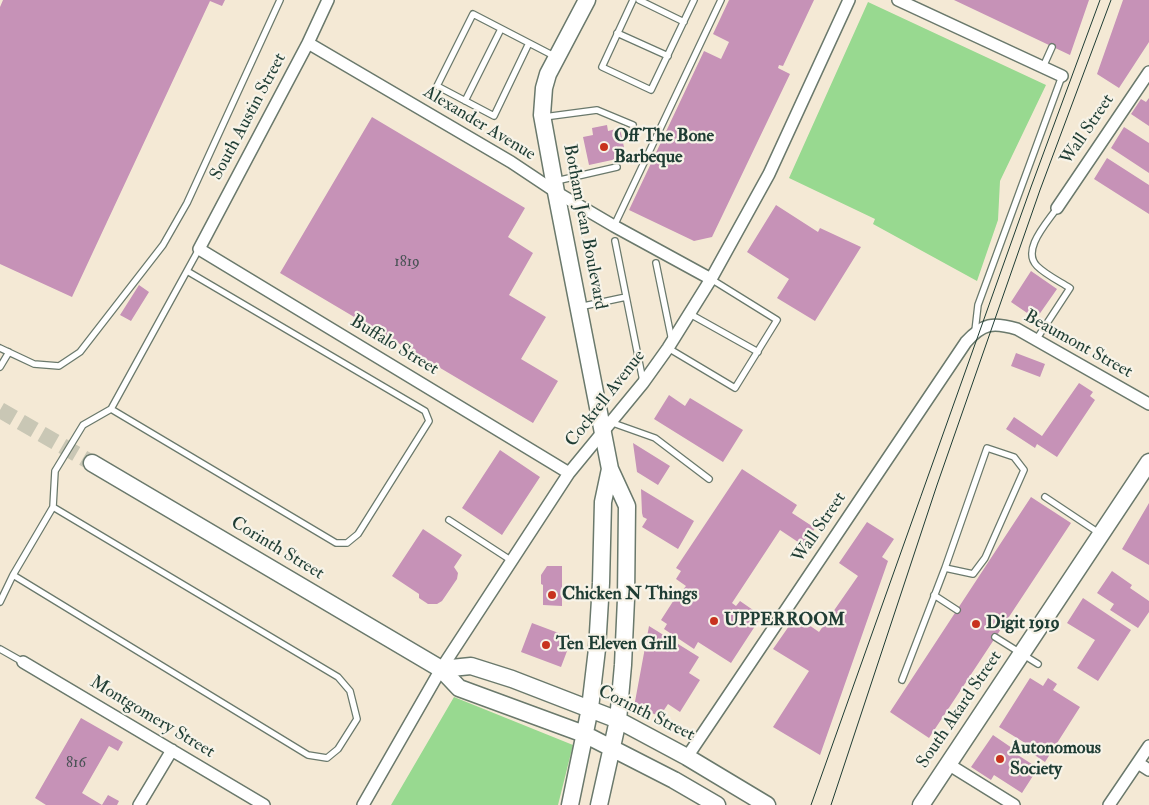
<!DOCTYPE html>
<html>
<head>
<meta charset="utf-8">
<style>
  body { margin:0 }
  canvas { display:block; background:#f4e9d5 }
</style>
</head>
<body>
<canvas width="1149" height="805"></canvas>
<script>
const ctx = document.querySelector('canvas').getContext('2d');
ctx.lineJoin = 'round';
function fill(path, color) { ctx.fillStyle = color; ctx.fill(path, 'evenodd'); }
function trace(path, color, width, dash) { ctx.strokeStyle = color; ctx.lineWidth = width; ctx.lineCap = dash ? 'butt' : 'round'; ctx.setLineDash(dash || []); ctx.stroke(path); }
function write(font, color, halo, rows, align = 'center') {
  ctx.font = font + ' "IM FELL Double Pica",serif'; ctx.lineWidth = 4.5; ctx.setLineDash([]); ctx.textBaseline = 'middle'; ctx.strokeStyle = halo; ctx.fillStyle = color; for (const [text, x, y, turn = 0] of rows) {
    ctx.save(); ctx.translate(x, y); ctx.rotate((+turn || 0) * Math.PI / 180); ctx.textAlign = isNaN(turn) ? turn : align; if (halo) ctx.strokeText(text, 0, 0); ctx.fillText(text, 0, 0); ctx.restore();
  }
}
fill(new Path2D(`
  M868,2L1046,85L1000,181L998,220L977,281L873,224L875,219L789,178Z
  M454,697L573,745L558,805H391Z`), '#98d990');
fill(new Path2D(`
  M3,0H225L222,6L210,1L72,297L0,264V7Z
  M729,0H814L783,66L779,65L778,68L790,74L712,237L694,241L629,210L704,51L721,59L729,42L713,34Z
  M954,0H1089L1070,55Z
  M1123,0H1149V42L1119,88L1097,74Z
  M1149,98V126L1131,114L1141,99L1146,102Z
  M372,117L525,208L508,237L533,253L509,295L546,317L521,359L558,381L533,423L280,273Z
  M607,125L608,131L620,128L626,157L589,165L583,137L593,135L592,128Z
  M1124,127L1149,143V173L1111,148Z
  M1107,158L1149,185V214L1094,179Z
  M776,205L818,232L820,228L861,247L815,321L777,298L789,279L747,252Z
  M1031,271L1057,289L1036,319L1011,302Z
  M139,285L149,292L131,321L120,315Z
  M1016,353L1045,364L1040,377L1011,366Z
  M1079,383L1093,392L1090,396L1095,400L1057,457L1037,444L1035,448L1006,429L1014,417L1042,436Z
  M669,395L685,406L690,398L743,430L723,462L654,419Z
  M633,443L670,466L658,485L637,472Z
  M500,450L540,477L502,535L462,508Z
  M742,469L797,505L792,513L815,528L804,546L780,530L732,603L736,606L740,601L753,610L750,614L759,620L731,663L698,642L694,649L664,629L667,624L661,620L681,589L682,591L686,586L676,579L681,571L676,568Z
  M641,489L694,521L678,549L642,527L647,519L643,517L642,513Z
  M1031,497L1071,523L929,738L890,712Z
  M1149,503V565L1122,549Z
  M867,522L894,539L882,557L888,561L820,755L773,727L809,671L773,649L796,616L819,632L858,576L839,563Z
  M423,529L462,555L454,567L458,573L457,579L442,601L437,604H428L419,598V594L392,576Z
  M547,566H562V606L543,605V585L541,584V575Z
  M1112,571L1132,585L1130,588L1149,601V612L1138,628L1110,610L1114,604L1097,593Z
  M1083,598L1131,630L1098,681L1077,668L1095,640L1067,623Z
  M532,623L572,638L561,667L521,652Z
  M649,626L699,657L689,673L700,680L680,712L668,704L660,716L634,707Z
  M1030,678L1043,686L1048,678L1057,684L1053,690L1080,707L1045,762L1027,750L1030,746L999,727Z
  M81,718L123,742L118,751L109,746L82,793L102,805L108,795L119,801L117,805H46L35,798Z
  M993,735L1012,748L1010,750L1038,768L1022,793L994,775L991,780L971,767Z`), '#c692b7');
trace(new Path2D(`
  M0,410L92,463`), '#c9c7b5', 16, [16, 8]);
const lane = new Path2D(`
  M633,0L602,67L651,90L694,0
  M639,0L684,22
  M617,33L668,56
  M529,43L494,116L437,86L473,14L556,57
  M1043,67L1052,47
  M465,101L501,29
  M544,117L597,110L633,125
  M556,181L617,167
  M614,226L721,0
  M615,241L643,381
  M656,263L672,341
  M579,307L626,297
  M690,314L758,352
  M975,331L978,305L1062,76
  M1036,340L1070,288C1059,281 1046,275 1037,266C1021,250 1047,223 1057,208
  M0,348L34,364L59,366L80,352L163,245L187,203L280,0
  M668,348L735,388L777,320L711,279
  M0,367L9,352
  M111,409L336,543H347L358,534L429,421L425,411L187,271
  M610,422L655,438L709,479
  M987,448L1014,457L1024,470L985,558L973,574L945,568Z
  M1045,497L1099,533
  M449,520L512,561
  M13,575L308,755L327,758L338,749L357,719L350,691L338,677L53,507
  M934,595L957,610
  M0,602L13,575L53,507L55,471L83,425L111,409L199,249
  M995,637L1038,664
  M0,649L23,662
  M902,680L945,568`);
const street = new Path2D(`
  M328,0L308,43L199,249L569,473
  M898,0L1062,76
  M308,43L511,162L556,192L614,226L711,279
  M1057,208L1149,72
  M23,662L264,805
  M687,757L966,342C983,323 993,322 1017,329L1149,404
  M1138,763L1149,770
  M948,764L1014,805
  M139,805L172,750
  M363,805L441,669L569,473L643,383L668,348L711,279L769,174L849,0
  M1109,805L1149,746`);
const secondary = new Path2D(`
  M587,0L548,74L544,88L542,115L556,192L610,469L627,506L626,599L623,665L618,720L599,805
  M92,463L441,669L459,688L584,734L674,780L717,805
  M441,669L471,666L512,679L618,720L687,757L767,805
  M570,805L590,708L597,649L601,583L603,502L610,469
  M921,805L1149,462`);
trace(lane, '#6a796c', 8);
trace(street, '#6a796c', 14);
trace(secondary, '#6a796c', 19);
trace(lane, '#fff', 5.5);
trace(street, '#fff', 11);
trace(secondary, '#fff', 16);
trace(new Path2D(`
  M811,805L1031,187L1100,0
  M831,805L937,485L1040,190L1111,0`), '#1f3d34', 1);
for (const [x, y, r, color] of [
  [604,147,5,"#c8321e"],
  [552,595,5,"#c8321e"],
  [714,621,5,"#c8321e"],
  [976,624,5,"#c8321e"],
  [546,645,5,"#c8321e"],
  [1000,759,5,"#c8321e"]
]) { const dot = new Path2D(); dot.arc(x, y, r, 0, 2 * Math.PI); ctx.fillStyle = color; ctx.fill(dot); trace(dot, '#f7f3e8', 2); }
write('15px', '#495255', null, [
  ["1819",407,263],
  ["816",76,764]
]);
write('18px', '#1f3d34', '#f7f3e8', [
  ["South Austin Street",249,117,-62],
  ["Alexander Avenue",479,124,31],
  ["Wall Street",1088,130,-56],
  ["Botham Jean Boulevard",584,227,79],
  ["Beaumont Street",1078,345,29],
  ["Buffalo Street",394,346,31],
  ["Cockrell Avenue",606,399,-52],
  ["Wall Street",820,528,-56],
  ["Corinth Street",277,549,31],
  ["South Akard Street",960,710,-56],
  ["Corinth Street",646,714,26],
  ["Montgomery Street",152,718,31]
]);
write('bold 18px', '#1f3d34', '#f7f3e8', [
  ["Off The Bone",614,137],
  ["Barbeque",614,158],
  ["Chicken N Things",562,595],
  ["UPPERROOM",724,621],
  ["Digit 1919",986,624],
  ["Ten Eleven Grill",556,645],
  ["Autonomous",1010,749],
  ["Society",1010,770]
], 'left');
</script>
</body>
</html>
